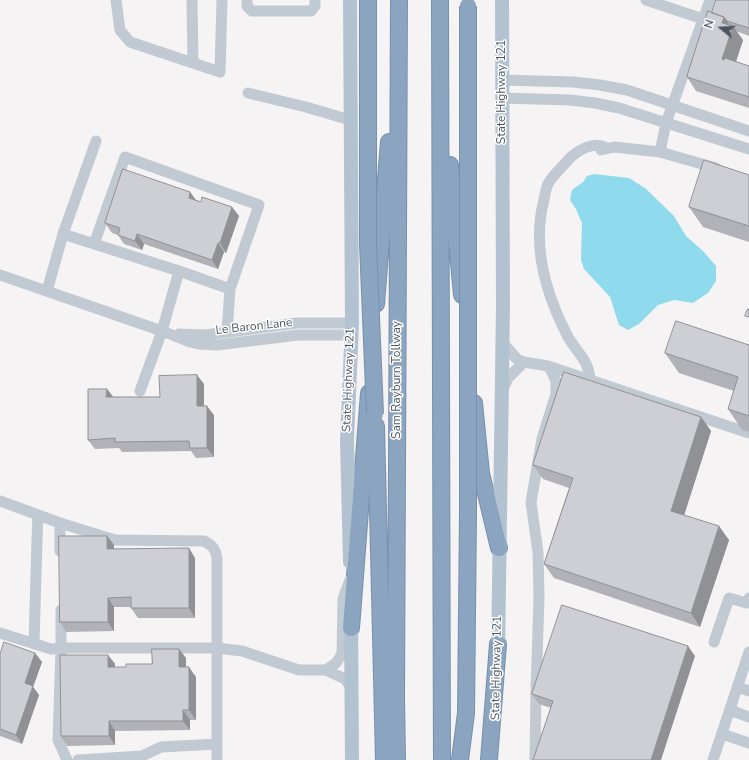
<!DOCTYPE html>
<html>
<head>
<meta charset="utf-8">
<style>
  body { margin:0 }
  #map { position:relative; width:749px; height:760px; overflow:hidden; background:#f5f3f3; font-family:"Nunito Sans",sans-serif }
  canvas { display:block }
  .north { position:absolute; left:701px; top:8px; width:40px; height:40px; -webkit-text-stroke:3px #fff; paint-order:stroke; rotate:288deg; font-size:11px; font-weight:700; line-height:16px; text-align:center; color:#4a5661 }
  .north::after { content:''; display:block; margin:auto; width:14px; height:18px; background:#4a5661; clip-path:polygon(50% 0,100% 100%,50% 72%,0 100%) }
</style>
</head>
<body>
<div id="map">
<canvas width="749" height="760"></canvas>
<div class="north">N</div>
</div>
<script>
const ctx = document.querySelector('canvas').getContext('2d');
ctx.lineJoin = 'round';
function fill(path, color) { ctx.fillStyle = color; ctx.fill(path, 'evenodd'); }
function trace(path, color, width, dash) { ctx.strokeStyle = color; ctx.lineWidth = width; ctx.lineCap = dash ? 'butt' : 'round'; ctx.setLineDash(dash || []); ctx.stroke(path); }
function write(font, color, halo, rows, align = 'center') {
  ctx.font = font + ' "Nunito Sans",sans-serif'; ctx.lineWidth = 3; ctx.setLineDash([]); ctx.textBaseline = 'middle'; ctx.strokeStyle = halo; ctx.fillStyle = color; for (const [text, x, y, turn = 0] of rows) {
    ctx.save(); ctx.translate(x, y); ctx.rotate((+turn || 0) * Math.PI / 180); ctx.textAlign = isNaN(turn) ? turn : align; if (halo) ctx.strokeText(text, 0, 0); ctx.fillText(text, 0, 0); ctx.restore();
  }
}
fill(new Path2D(`
  M594,174L629,178L645,188L674,216L686,236L704,252L716,266V281L708,293L693,303L674,300L658,305L639,324L628,330L619,325L610,297L584,269L581,260L582,223L576,209L570,200L572,190L583,182L587,176Z`), '#90daee');
const highway = new Path2D(`
  M440,0L442,760
  M450,165L462,295
  M376,304L389,142
  M474,403L481,473L499,548
  M376,426L384,760
  M351,628L369,393
  M397,760L396,697L399,0
  M460,760L466,713L468,514
  M489,760L498,644`);
trace(highway, '#7690ad', 18);
trace(new Path2D(`
  M116,0L120,30L130,42L220,72L222,0
  M192,0L193,63
  M247,0V6L252,11H311L315,6V0
  M646,0L703,19
  M710,0L666,123L660,152L716,168
  M502,80L573,82L600,85L627,90L749,131
  M248,93L306,107L350,120
  M502,98L570,100L595,103L619,108L749,149
  M601,150L614,147L660,152
  M63,234L179,271L230,289
  M94,244L125,157L259,205L230,289L227,332
  M0,275L162,331L190,342L199,344L217,345L298,335H351
  M47,291L63,234L96,141
  M179,334L205,335L297,323H352
  M502,342L517,359L524,362L548,366L749,433
  M590,380C589,359 575,351 567,335C546,294 532,245 544,200C545,194 546,187 549,182C555,173 564,165 571,157C580,149 595,141 606,148
  M503,389L508,378L524,362
  M140,391L162,331L179,271
  M0,501L60,523V551
  M60,523L115,540L204,541C212,545 216,549 217,559V760
  M61,610V648H217L242,651L299,670H326L345,679L351,687
  M0,633L51,649L61,648L58,740L67,760
  M714,642L729,598L747,603L749,598
  M34,644L37,540L38,515
  M326,670L336,663L342,654L343,599L350,580
  M738,687L749,691
  M730,710L749,717
  M722,734L749,743
  M78,760L142,756L161,747L217,744
  M535,760L536,692L539,597L538,553L531,502L542,439L556,394V381L552,372L548,366
  M713,760L749,652`), '#c1cad2', 11);
trace(new Path2D(`
  M350,0L352,323L347,441L350,562
  M351,616L352,760
  M498,656L503,306L502,0`), '#b3c2d1', 14);
trace(highway, '#8ba5c1', 16);
const highwayBridge = new Path2D(`
  M368,0V244L375,414
  M468,6V514`);
trace(highwayBridge, '#7690ad', 18, []);
trace(highwayBridge, '#8ba5c1', 16);
fill(new Path2D(`
  M749,0V36L736,31L743,40L736,62L749,66V108L696,91L687,77L712,13Z
  M749,175V242L703,227L689,207Z
  M190,192L196,200L201,202L232,207L239,216L226,253L224,252L218,269L144,244L142,250L124,244L118,235L112,233L105,223Z
  M749,345V432L742,430L728,409L734,391L679,373L665,353Z
  M204,384V406L214,415V457L196,458L191,451L122,452L119,448L95,449L88,440L107,389L113,397H160Z
  M701,417L711,431L684,515L729,540L700,627L554,578L544,564L569,488L543,479L533,465Z
  M107,536L114,545V549L195,558V618H138L131,608V607H114V631L66,632L60,622Z
  M35,653L42,662L33,687L39,695L22,744L0,736V655Z
  M108,655L115,664V667H126L152,664L186,658V667L196,677V720H190V730L115,731V745L67,746L61,736Z
  M695,656L551,708L539,704L532,694Z`), '#b0b2b7');
fill(new Path2D(`
  M724,17L732,28L733,26L743,40L732,73L722,59V23Z
  M190,192L197,202L189,198Z
  M232,207L239,216L226,253L220,243Z
  M137,234L144,244L142,250L135,241Z
  M218,243L224,252L218,269L212,260Z
  M197,375L204,384V416L197,406Z
  M107,389L114,398L106,397Z
  M207,406L214,415V457L207,448Z
  M701,417L711,431L681,525L671,511Z
  M719,526L729,540L700,627L691,613Z
  M107,536L114,545V558L107,549Z
  M189,548L195,558V618L189,608Z
  M108,598L114,607V631L108,622Z
  M688,646L695,656L661,760H651Z
  M179,649L186,658V677L179,667Z
  M35,653L42,662L33,687L39,695L22,744L16,735L25,683Z
  M108,655L115,664V676L108,667Z
  M189,667L196,677V720L189,710Z
  M183,710L190,720V730L183,721Z
  M109,721L115,731V745L109,736Z`), '#909195');
const building = new Path2D(`
  M716,0H749V28L727,21L724,17L712,13Z
  M708,11L724,17L722,23L733,26L722,59L724,60L725,58L749,66V97L687,77Z
  M704,160L749,175V226L689,207Z
  M123,169L190,192L189,198L201,202L202,197L232,207L220,243H218L212,260L137,234L135,241L118,235L120,228L105,223Z
  M748,309L749,310V317L745,316Z
  M676,321L749,345V416L728,409L738,377L665,353Z
  M564,372L701,417L671,511L719,526L691,613L544,564L573,478L533,465Z
  M197,375V406H207V448H190L189,441L115,442V438L88,440V389H107L106,397H160L159,376Z
  M59,536H107V549L189,548V608H131V597L108,598V622H60Z
  M562,605L688,646L651,760H533L553,701L532,694Z
  M4,642L35,653L25,683L33,686L16,735L0,729V655Z
  M152,649H179V667H189V710H183V721H109V736H61L60,655H108V667H126V664H152Z`);
fill(building, '#cdcfd5');
trace(building, '#909195', 1);
write('12px', '#4a5661', '#fff', [
  ["State Highway 121",502,92,-90],
  ["Le Baron Lane",254,327,-6],
  ["State Highway 121",349,380,-88],
  ["Sam Rayburn Tollway",397,380,-90],
  ["State Highway 121",497,668,-89]
]);
</script>
</body>
</html>
